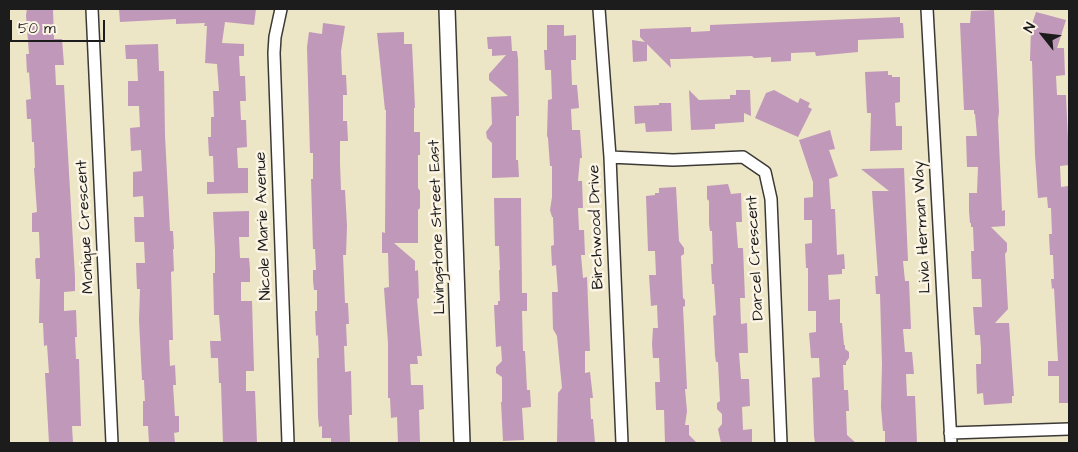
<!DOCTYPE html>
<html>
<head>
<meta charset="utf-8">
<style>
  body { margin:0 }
  #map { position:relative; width:1078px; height:452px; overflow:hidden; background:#ece5c6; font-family:"Architects Daughter",sans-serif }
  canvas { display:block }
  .frame { position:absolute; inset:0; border:10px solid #1c1c1c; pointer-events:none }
  .north { position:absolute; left:1018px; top:10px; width:50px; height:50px; -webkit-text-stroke:4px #fcf5e5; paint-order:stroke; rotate:299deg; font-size:14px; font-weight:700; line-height:20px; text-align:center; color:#1c1c1c }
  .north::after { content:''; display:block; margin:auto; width:18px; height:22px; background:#1c1c1c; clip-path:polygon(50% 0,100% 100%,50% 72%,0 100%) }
  .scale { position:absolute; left:10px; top:20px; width:95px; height:22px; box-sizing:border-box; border:2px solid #1c1c1c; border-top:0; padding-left:6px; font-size:15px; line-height:18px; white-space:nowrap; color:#1c1c1c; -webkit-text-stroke:4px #fcf5e5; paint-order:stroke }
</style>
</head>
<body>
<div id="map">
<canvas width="1078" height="452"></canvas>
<div class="frame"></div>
<div class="north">N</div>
<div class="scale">50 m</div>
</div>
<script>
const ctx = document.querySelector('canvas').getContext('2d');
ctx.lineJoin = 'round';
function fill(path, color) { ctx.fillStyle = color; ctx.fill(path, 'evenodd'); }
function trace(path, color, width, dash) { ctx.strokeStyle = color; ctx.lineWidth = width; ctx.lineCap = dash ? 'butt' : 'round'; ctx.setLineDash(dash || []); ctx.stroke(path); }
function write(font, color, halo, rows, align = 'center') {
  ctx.font = font + ' "Architects Daughter",sans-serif'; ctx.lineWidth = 5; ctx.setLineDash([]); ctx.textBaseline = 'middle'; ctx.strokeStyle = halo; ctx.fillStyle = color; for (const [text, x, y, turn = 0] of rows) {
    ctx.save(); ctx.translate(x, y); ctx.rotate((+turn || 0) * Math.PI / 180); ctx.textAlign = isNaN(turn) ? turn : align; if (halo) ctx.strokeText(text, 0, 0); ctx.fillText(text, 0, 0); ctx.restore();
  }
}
fill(new Path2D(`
  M27,9H53L54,39H62L64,65H55L56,85H64L75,277V291L64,292V311L76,310L77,337H75L76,359H79L81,426H72L73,443H49L45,373H49L47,345L44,346L43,323H39L40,279H36L35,260L36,258H40L39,232H32V213L37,212L34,168H35L34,142H32L31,119H27L26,100L31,99L29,72L27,73L26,54H29L26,15Z
  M119,9H256L254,25L225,22L222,43L244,44V56H239L240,76H245L246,101H240L241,120H246L247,147L237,148L238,168H248V193L207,194V182H214L213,156H209L208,137H211V117H214L213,91H219L217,64L205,63L207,26H204L205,23L176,24V19L120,22Z
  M994,10L999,112L998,120L1002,211L1005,210V226L991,227L1007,243V251L1005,254L1008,309L995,323H1009L1014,396H1012V403L984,405L983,393L977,394L976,364H981V349L980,335H975L973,307H982L981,279H972L971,251H974L973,227H971V223H970L969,211V193H977L978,167H967L966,136H977L975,114H974V110H964L960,23H970L971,11Z
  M1036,12L1066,20L1057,48H1064L1065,75L1056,76L1057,95H1066L1069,163V165L1060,166L1061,187L1068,186L1069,200V403H1059V376H1048V361H1058L1054,288L1052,289L1051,279H1054L1053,255H1050L1049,234H1052L1051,208H1048L1047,197L1038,198L1035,155L1032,61H1030L1031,27Z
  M900,17V23H903L904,38L858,40V52L816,56L815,52L791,53V61L771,62V57L754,58L752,56L677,59H670L671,68L647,44V61L633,62L632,40L645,42L640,37V29L691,27V32L710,31V25Z
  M323,23L345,26L341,51L342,75H346L347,95H343V121H347L348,141H340V163L341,190H345L347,226L346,255H343L345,303H348L349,324H346L347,346H344L345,372L351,371L352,415H349L350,443H331V438H322V426L319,427L318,416L317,358H319L318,335L316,336L315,311H317V290H314L313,280V270H316L315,249H313L311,179H313V153H310L307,47L309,32L322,34Z
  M547,25H564V36L576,35V60H571L572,85H577L579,108L571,109L572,130H580L582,158H580L578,181H582L583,208H578L579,230H584L585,255H581L583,278L587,277L590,351H585V373L590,372L593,398H590L591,419H593L595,443H557L558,393L562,388L557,336L553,329L552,292H558L556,265L552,266L551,246L554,245L553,217H552L550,210L552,197V166H550L548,138L547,136L548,100L552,99L551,70H545L544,50H547Z
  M404,32V44H412L415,108H414V132H420V155H418V188L420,191V208L418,210V243H394L415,261V271L418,270L419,298L417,299L422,356H417L418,364H410L411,385H423L424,409L419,410L420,443H398L397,417L391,418L390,398H388V343L384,288L389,287L388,253H382V232L385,233L386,110H385L377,33Z
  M511,36L512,51H517L518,59L519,116H516V160H518L519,177L492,178V143L487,138L486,132L492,124L491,97L508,96L489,80V74L506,55L492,56V49H488L487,37Z
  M158,44L159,71H164L165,136L170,231H173L174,249H173L174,271L171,272L173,340H169L170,366L175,365L176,385H173L175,416H179V432L174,433L175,443H149L148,426H143V401H145L144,380H142L139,320L140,289H137L136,263H145L144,242H135L134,217H144L143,196L133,197V172L142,171L141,150L131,151L130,128L140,127L139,106H128V81H138L137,59H126L125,45Z
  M888,71V75H892V77H900V102L895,103L896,126H902V150L870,151L871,113H867L865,72Z
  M689,90L699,100L730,99V95H736V90H750L751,116L744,113V122L715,124V129L691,130Z
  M774,90L798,103L800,98L810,103L808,107L812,109L798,137L755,118L766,93Z
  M659,103H671L672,131L646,132L645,123L635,124L634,106L659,105Z
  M830,130L835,149L829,150L838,176L829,179L831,209H835L837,255L844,254L845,269H842V274L828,275L829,300L840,299V323H842L844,345H845V349L849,352V358L846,362V365H843L844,390H848L849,411H846L847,435L856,443H815L814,436L812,378L820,377L819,358H811L810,345L809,333L816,332V311H808V268H806L805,244L812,243V220H804V198L813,197V182L799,140Z
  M904,168L908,261H903L905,281H909L911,329H903L905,352H912L914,374H906L907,396H915L917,443H885V431H883L881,407L882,364L880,294H876L875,276H878L872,191H889L861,169Z
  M728,184L731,194L741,193L742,222H736L738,248H743L745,298H740L741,324L747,323L748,353H739L741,379H749L750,406L742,407L743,430L752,429V442L721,443L718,429L722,424V414L717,409V403L720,401L718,362H716L715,355L713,316L716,315L714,284H712L711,264H713L712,231H710L709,224V201L707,199V186Z
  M676,187L679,241L684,248V254L681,256L683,298L685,300V306L683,307L687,389H685L687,411L685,425H689V435L697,443H665L664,410H656L655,382H660L659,358H653L652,344L653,328H658L657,305L651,306L649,275H656L655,251H648L646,196L655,195V193H659V188Z
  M494,198H521L522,293H527V311H522L523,351H525L527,390H530L531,407L522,408L524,440L503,441L501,402H502V377L496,373V367L502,361L501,346L496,347L494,305H498V301H500L499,270H500L499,246H495Z
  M249,211V237H239L240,258H249L250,269V282H241V301H252L254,371H246V391H255L257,443H223L221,383H219L218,358H211L210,341H221L219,315H214L213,273H215V251L213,212Z`), '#c098b9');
const minor = new Path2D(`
  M92,9L112,443
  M281,9L275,37L274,53L288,443
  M599,9L610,157L622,443
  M927,9L951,443
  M610,157L673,160L743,157L765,172L771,199L781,443
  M950,433L1069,429`);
const tertiary = new Path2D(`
  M447,9L462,443`);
trace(minor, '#3b3a36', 14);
trace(tertiary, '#3b3a36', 18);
trace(minor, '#fff', 11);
trace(tertiary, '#fff', 15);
write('16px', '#1c1c1c', '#fcf5e5', [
  ["Nicole Marie Avenue",264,226,-92],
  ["Monique Crescent",86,227,-93],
  ["Livingstone Street East",438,227,-92],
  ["Birchwood Drive",597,227,-92],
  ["Livia Herman Way",923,227,-93],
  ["Darcel Crescent",756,258,-93]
]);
</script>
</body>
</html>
